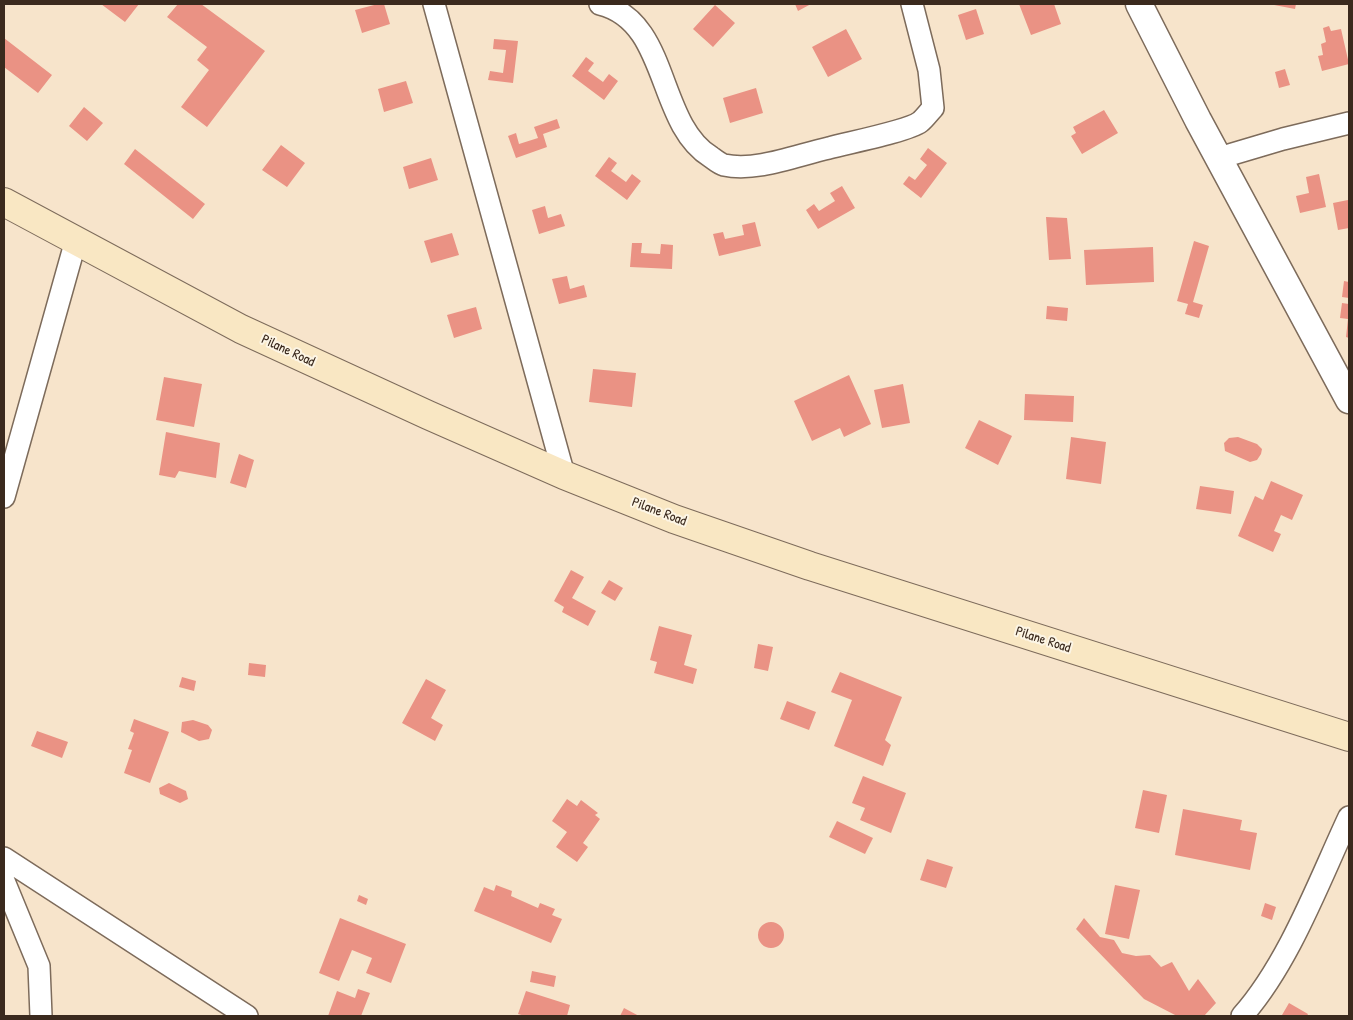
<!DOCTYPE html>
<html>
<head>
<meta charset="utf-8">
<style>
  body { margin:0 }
  #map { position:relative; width:1353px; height:1020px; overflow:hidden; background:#f7e4cb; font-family:"Patrick Hand",sans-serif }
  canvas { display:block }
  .frame { position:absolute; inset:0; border:5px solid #3b2a1e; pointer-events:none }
</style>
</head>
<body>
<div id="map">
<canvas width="1353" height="1020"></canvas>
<div class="frame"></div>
</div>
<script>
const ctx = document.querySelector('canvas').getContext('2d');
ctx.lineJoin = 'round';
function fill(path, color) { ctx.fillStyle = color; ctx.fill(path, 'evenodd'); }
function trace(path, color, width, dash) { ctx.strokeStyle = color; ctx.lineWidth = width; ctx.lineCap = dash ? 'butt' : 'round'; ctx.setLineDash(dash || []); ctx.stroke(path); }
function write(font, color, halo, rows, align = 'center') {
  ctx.font = font + ' "Patrick Hand",sans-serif'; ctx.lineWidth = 4; ctx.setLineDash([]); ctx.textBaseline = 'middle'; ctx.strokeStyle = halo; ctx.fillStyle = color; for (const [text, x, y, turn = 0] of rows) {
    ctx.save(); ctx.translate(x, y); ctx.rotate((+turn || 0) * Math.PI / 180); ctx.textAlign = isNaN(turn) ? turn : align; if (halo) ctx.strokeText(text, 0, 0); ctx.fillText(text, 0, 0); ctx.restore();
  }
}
fill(new Path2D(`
  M101,4H139L125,22Z
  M178,4H201L265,51L207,127L181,107L209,70L197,60L207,47L167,17Z
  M378,4H384L390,24L362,33L355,10Z
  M795,4H811L798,11Z
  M1019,4H1054L1061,24L1031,35Z
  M1269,4H1296L1295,9Z
  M715,5L735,23L713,47L693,29Z
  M976,9L984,34L966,40L958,15Z
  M1329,26L1331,31L1341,29L1349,64L1322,71L1318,56L1323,55L1321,44L1326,42L1323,28Z
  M846,29L862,59L828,77L812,47Z
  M4,38L52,75L38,93L4,67Z
  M494,39L518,41L513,83L488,80L490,71L503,73L506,50L493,49Z
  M586,57L594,63L588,71L603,82L609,74L618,81L604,100L572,76Z
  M1285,69L1290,85L1279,88L1275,72Z
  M406,81L413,103L384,112L378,89Z
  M756,88L763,113L730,123L723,98Z
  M84,107L103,123L87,141L69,126Z
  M1104,110L1118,133L1082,154L1071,136L1076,133L1073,127Z
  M557,119L560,128L543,134L547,147L516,158L508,136L516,133L519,144L538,138L534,127Z
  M281,145L305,163L287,187L262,170Z
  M928,148L947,163L921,198L903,184L909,176L915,180L927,165L920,159Z
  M135,149L205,204L193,219L124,164Z
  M609,157L617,163L611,171L626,182L632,174L641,181L627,200L595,176Z
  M431,158L438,180L409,189L403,167Z
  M1319,174L1326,207L1300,213L1296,196L1309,193L1306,177Z
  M842,186L855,208L818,229L806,210L814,204L819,211L835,201L830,193Z
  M1348,200L1349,228L1338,230L1333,203Z
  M545,206L548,218L561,214L565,226L539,234L532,210Z
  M1046,217L1067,218L1071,259L1049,260Z
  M755,222L761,246L719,256L713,234L723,232L725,239L744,235L742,225Z
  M452,233L459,255L431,263L424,241Z
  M1194,241L1209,246L1193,302L1203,305L1199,318L1185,314L1188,304L1177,301Z
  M632,243H642L641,253L660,254L661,244L673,245L672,269L630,267Z
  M1153,247L1154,282L1086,285L1084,250Z
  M567,276L570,289L584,285L587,297L559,304L552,279Z
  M1344,281L1349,282V298L1342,297Z
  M1342,303L1349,304V338L1346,337L1348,319L1340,318Z
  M1047,306L1068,308L1067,321L1046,319Z
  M476,307L482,329L454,338L447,315Z
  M593,369L636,373L632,407L589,402Z
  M849,375L871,424L844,437L840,428L812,441L794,401Z
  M164,377L202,384L194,427L156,420Z
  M903,384L910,423L882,428L874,390Z
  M1025,394L1074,396L1073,422L1024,420Z
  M979,420L1012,436L998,465L965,448Z
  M166,432L220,443L216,478L179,471L175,478L159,475Z
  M1071,437L1106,442L1101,484L1066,479Z
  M1238,437L1257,444L1262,449L1261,454L1257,460L1250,462L1225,451L1224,443L1229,438Z
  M239,454L254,460L246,488L230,483Z
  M1271,481L1303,495L1292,520L1281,515L1274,531L1281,534L1273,552L1238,536L1255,496L1263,500Z
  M1200,486L1234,491L1231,514L1196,509Z
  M571,570L584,577L572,598L596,611L588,626L562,612L564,607L554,601Z
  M609,580L623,588L615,601L601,593Z
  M659,626L692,635L684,665L697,669L693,684L654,673L657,662L650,660Z
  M758,644L773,647L768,671L754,668Z
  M249,663L266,665L265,677L248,675Z
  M840,672L902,697L885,740L891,745L883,766L834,746L852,700L831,692Z
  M182,677L196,681L194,691L179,687Z
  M426,679L446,690L431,718L443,725L435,741L402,723Z
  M787,701L816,712L809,730L780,719Z
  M134,719L169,732L150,783L124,773L132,750L128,749L134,733L130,731Z
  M193,720L208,725L212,730L209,739L199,741L181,732L182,722Z
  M37,731L68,742L62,758L31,746Z
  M863,776L906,793L891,833L860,820L865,808L852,803Z
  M169,783L186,791L188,799L180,803L160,794L159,788Z
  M1143,790L1167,795L1159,833L1135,828Z
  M567,799L577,806L581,800L598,813L595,815L600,819L583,843L588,847L577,862L556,847L567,832L552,821Z
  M1183,809L1242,820L1240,830L1257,833L1250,870L1175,855Z
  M837,821L873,838L865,854L829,837Z
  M927,859L953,867L946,888L920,880Z
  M496,885L512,891L511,896L538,908L540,903L555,909L552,915L562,919L551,943L474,911L484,887L494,891Z
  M1115,885L1140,890L1129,939L1105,934Z
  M359,895L368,899L366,905L357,901Z
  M1265,903L1276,907L1272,920L1261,916Z
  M340,918L406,944L391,983L366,973L372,958L352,950L339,981L319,973Z
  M1084,918L1100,937L1114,940L1122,953L1136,956L1150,955L1161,967L1172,962L1189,991L1198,979L1216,1003L1204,1016H1177L1144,999L1076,929Z
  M758 935a13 13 0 1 1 26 0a13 13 0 1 1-26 0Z
  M532,971L556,976L554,987L530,982Z
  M358,989L370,993L361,1016H328L337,991L355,998Z
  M526,991L570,1005L567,1016H525L518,1014Z
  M1289,1003L1308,1014L1307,1016L1282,1015Z
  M624,1008L639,1016H620Z`), '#ea9284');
const minor = new Path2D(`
  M434,4L564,475
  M600,4C670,21 656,123 711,157C715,160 720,164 724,165C757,172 797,155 829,148C847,143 908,131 920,122C925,118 929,112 933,108L929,70L912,4
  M1219,158L1283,139L1349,123
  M4,497L76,240
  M4,858L247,1016
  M4,881L39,966L41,1016
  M1242,1016C1289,963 1319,881 1349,817`);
const tertiary = new Path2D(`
  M1139,4L1198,120L1349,400`);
const secondary = new Path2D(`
  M4,202L241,329L428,415L564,475L674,519L810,566L1349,737`);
trace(minor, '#7d6b5b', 24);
trace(tertiary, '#7d6b5b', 29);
trace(secondary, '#7d6b5b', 30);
trace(minor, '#fff', 21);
trace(tertiary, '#fff', 26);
trace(secondary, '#f9e7c3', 28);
write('14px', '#3b2a1e', '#fcf5e5', [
  ["Pilane Road",288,351,25],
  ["Pilane Road",659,512,21],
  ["Pilane Road",1043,640,18]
]);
</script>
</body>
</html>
